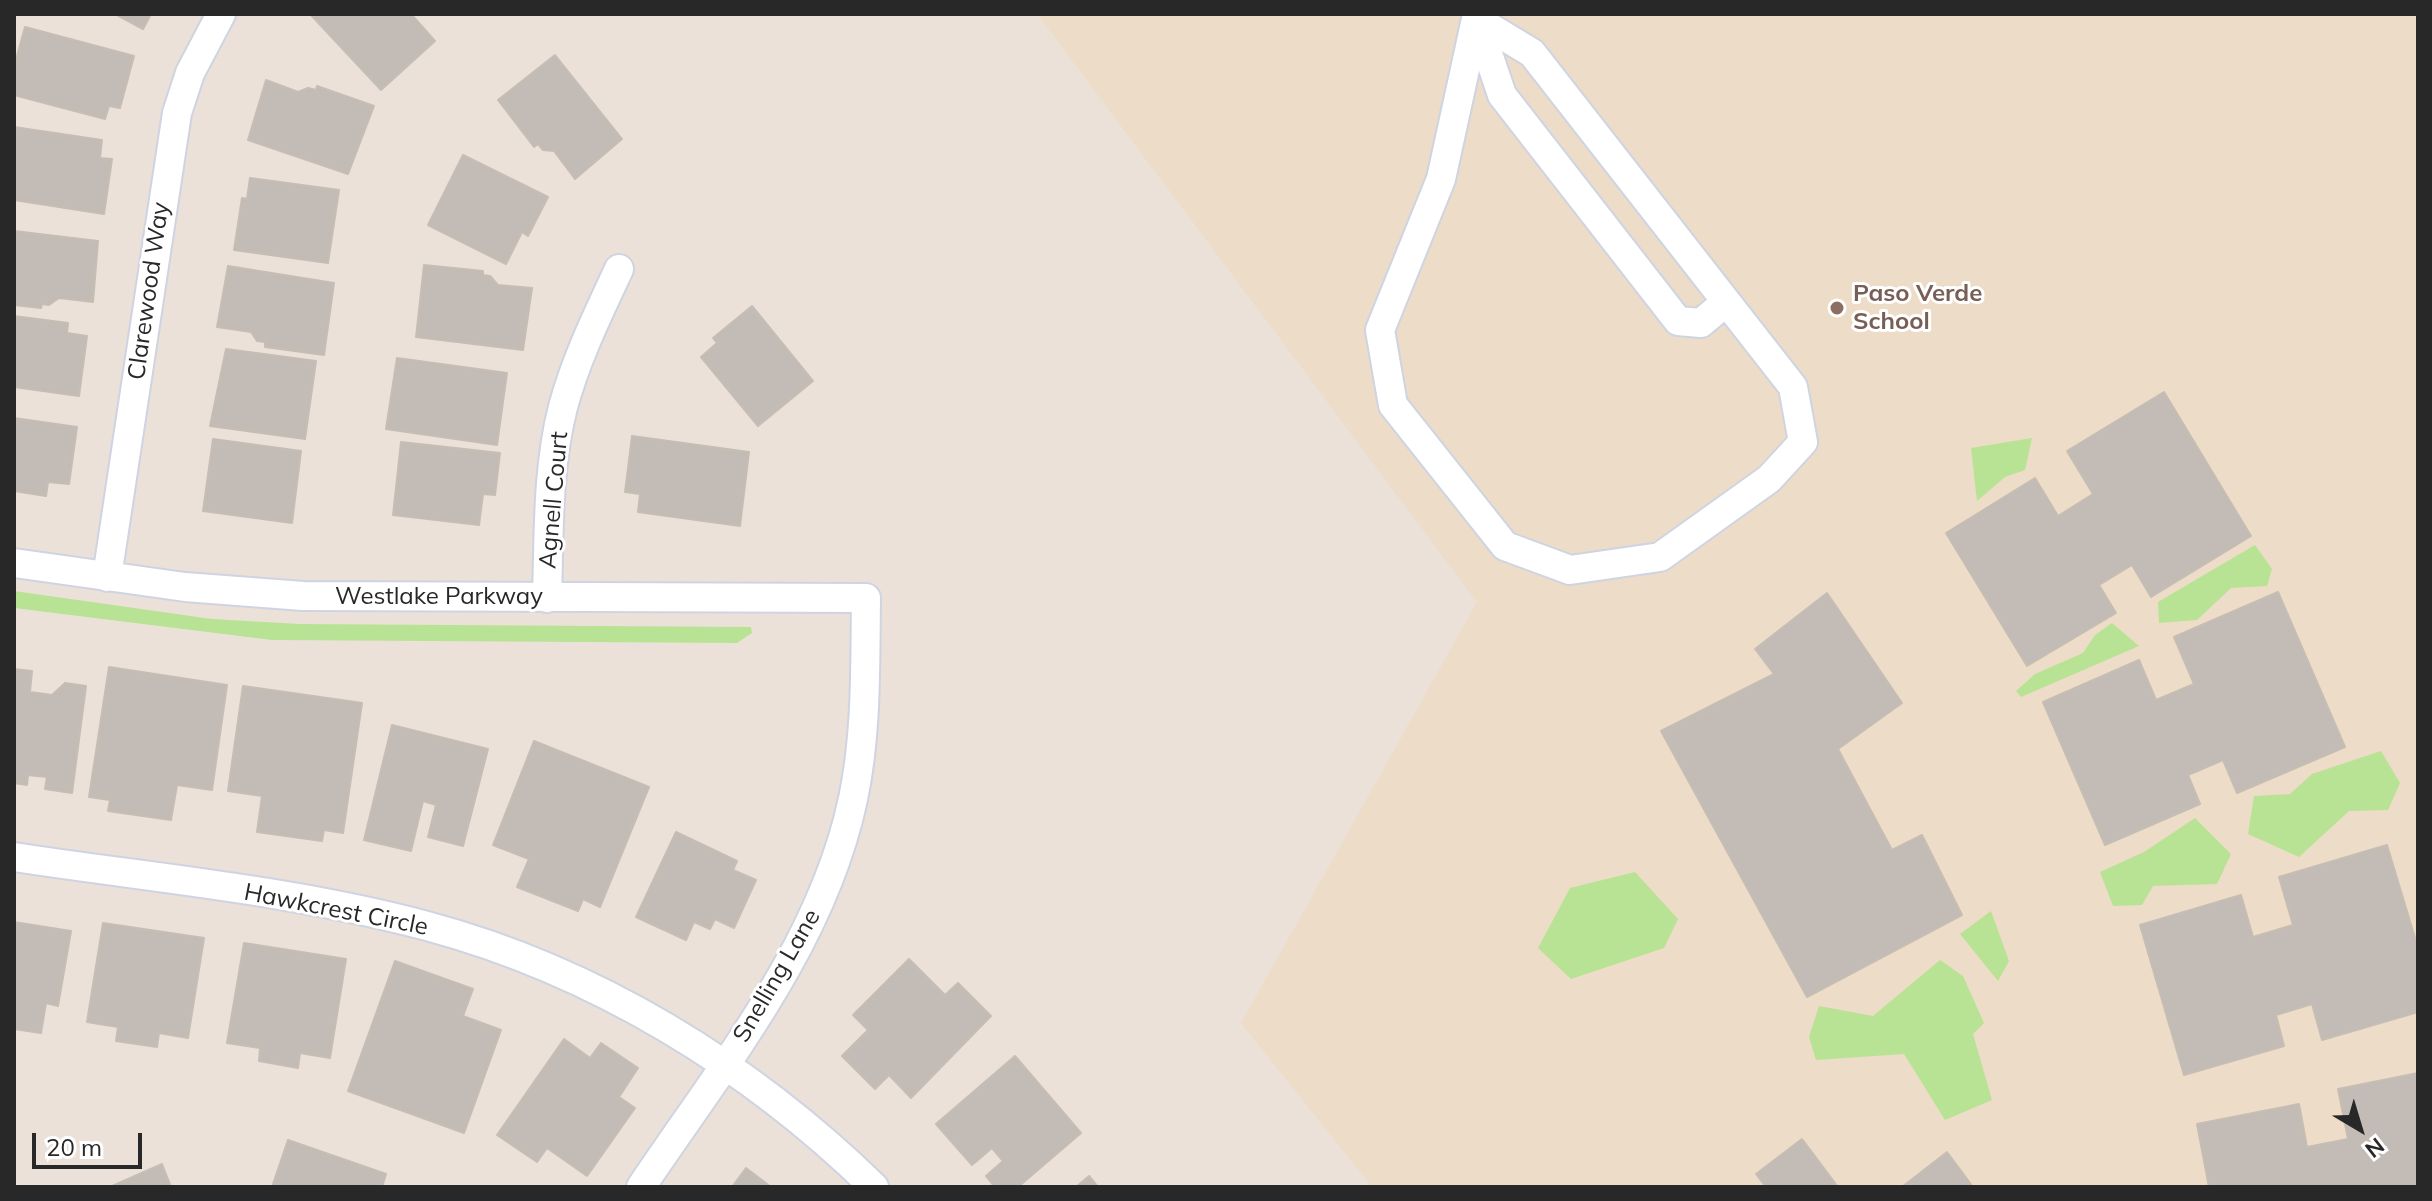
<!DOCTYPE html>
<html>
<head>
<meta charset="utf-8">
<style>
  body { margin:0 }
  #map { position:relative; width:2432px; height:1201px; overflow:hidden; background:#ebe1d9; font-family:Mulish,sans-serif }
  canvas { display:block }
  .frame { position:absolute; inset:0; border:16px solid #282828; pointer-events:none }
  .north { position:absolute; left:2320px; top:1089px; width:80px; height:80px; -webkit-text-stroke:6px #fff; paint-order:stroke; rotate:142deg; font-size:22px; font-weight:700; line-height:32px; text-align:center; color:#282828 }
  .north::after { content:''; display:block; margin:auto; width:28px; height:36px; background:#282828; clip-path:polygon(50% 0,100% 100%,50% 72%,0 100%) }
  .scale { position:absolute; left:32px; top:1133px; width:110px; height:36px; box-sizing:border-box; border:4px solid #282828; border-top:0; padding-left:10px; font-size:24px; line-height:28px; white-space:nowrap; color:#282828; -webkit-text-stroke:6px #fff; paint-order:stroke }
</style>
</head>
<body>
<div id="map">
<canvas width="2432" height="1201"></canvas>
<div class="frame"></div>
<div class="north">N</div>
<div class="scale">20 m</div>
</div>
<script>
const ctx = document.querySelector('canvas').getContext('2d');
ctx.lineJoin = 'round';
function fill(path, color) { ctx.fillStyle = color; ctx.fill(path, 'evenodd'); }
function trace(path, color, width, dash) { ctx.strokeStyle = color; ctx.lineWidth = width; ctx.lineCap = dash ? 'butt' : 'round'; ctx.setLineDash(dash || []); ctx.stroke(path); }
function write(font, color, halo, rows, align = 'center') {
  ctx.font = font + ' Mulish,sans-serif'; ctx.lineWidth = 6; ctx.setLineDash([]); ctx.textBaseline = 'middle'; ctx.strokeStyle = halo; ctx.fillStyle = color; for (const [text, x, y, turn = 0] of rows) {
    ctx.save(); ctx.translate(x, y); ctx.rotate((+turn || 0) * Math.PI / 180); ctx.textAlign = isNaN(turn) ? turn : align; if (halo) ctx.strokeText(text, 0, 0); ctx.fillText(text, 0, 0); ctx.restore();
  }
}
fill(new Path2D(`
  M1037,14H2418V1187H1372L1241,1023L1477,602Z`), '#eddcc7');
fill(new Path2D(`
  M2032,438L2025,470L2005,477L1977,501L1971,448Z
  M2255,545L2272,569L2267,586L2231,588L2197,620L2159,623L2158,602Z
  M14,591L212,619L300,624L751,627L752,633L737,643L272,640L14,608Z
  M2112,623L2139,646L2021,697L2016,691L2035,674L2083,653L2095,635Z
  M2381,751L2400,783L2388,810L2349,811L2299,857L2248,834L2254,796L2290,794L2312,774Z
  M2195,818L2231,854L2217,884L2153,886L2142,905L2113,906L2100,872L2144,852Z
  M1635,872L1678,919L1664,948L1571,979L1538,948L1570,888Z
  M1991,911L2009,961L1998,981L1960,934Z
  M1940,960L1963,976L1984,1023L1973,1034L1992,1100L1945,1120L1904,1054L1816,1060L1809,1037L1819,1006L1873,1016Z`), '#b9e394');
const building = new Path2D(`
  M115,14H151L143,29Z
  M310,14H411L435,41L381,90Z
  M25,27L134,56L120,108L109,106L105,119L14,95V67Z
  M555,55L622,139L575,179L554,151L543,150L538,144L534,147L498,100Z
  M266,80L298,92L308,88L316,90L317,86L374,106L348,174L248,140Z
  M14,127L102,140L100,158L112,159L104,214L14,200Z
  M463,155L548,197L528,236L522,232L506,264L428,225Z
  M250,178L339,190L328,263L234,250L242,198L247,199Z
  M14,231L98,241L93,302L59,298L49,305L42,304L41,308L14,305Z
  M424,265L483,271V275L490,276L498,285L532,288L523,350L416,337Z
  M228,266L334,283L324,355L265,347V342L257,341L251,332L217,327Z
  M752,306L813,381L758,426L701,357L717,343L713,338Z
  M14,316L68,323L67,333L87,336L79,396L14,387Z
  M226,349L316,361L305,439L210,426Z
  M397,358L507,373L497,445L386,429Z
  M2164,392L2251,536L2151,597L2132,565L2099,585L2116,613L2027,666L1946,533L2035,478L2058,516L2093,494L2067,451Z
  M14,418L77,427L69,484L48,482L46,496L14,491Z
  M632,436L749,452L740,526L638,512L640,494L625,492Z
  M213,439L301,451L292,523L203,511Z
  M401,442L500,453L495,495L483,494L479,525L393,515Z
  M2278,592L2345,747L2237,793L2223,760L2188,775L2200,804L2105,845L2043,702L2139,660L2156,700L2194,684L2174,637Z
  M1827,593L1902,703L1838,749L1892,850L1922,835L1962,915L1807,997L1661,731L1774,674L1755,649Z
  M109,667L227,685L212,790L177,785L171,820L108,811L110,800L89,797Z
  M14,669L32,671L30,692L52,695L65,683L86,686L72,793L45,789L47,777L28,775L27,785L14,783Z
  M243,686L362,703L343,833L324,830L322,841L257,832L262,796L228,791Z
  M392,725L488,749L463,846L428,837L436,805L423,801L411,851L364,840Z
  M534,741L649,787L600,907L583,899L578,911L517,887L529,859L493,845Z
  M676,832L737,861L733,870L756,880L734,928L715,919L710,929L694,922L686,940L636,917Z
  M2387,845L2418,948V1012L2322,1040L2312,1004L2276,1015L2284,1046L2184,1075L2140,925L2241,895L2253,937L2293,925L2279,877Z
  M14,922L71,931L58,1006L46,1003L41,1033L14,1029Z
  M103,923L204,938L188,1038L159,1033L157,1047L116,1041L118,1027L87,1022Z
  M244,943L346,959L330,1058L300,1053L298,1068L259,1061L260,1048L227,1043Z
  M909,959L945,995L958,983L991,1016L911,1098L889,1075L875,1089L842,1056L868,1030L853,1015Z
  M395,961L473,989L463,1016L501,1030L464,1133L348,1091Z
  M564,1039L590,1058L601,1043L638,1068L619,1097L635,1108L587,1176L547,1148L537,1162L497,1135Z
  M1015,1056L1081,1133L1018,1187H995L986,1176L1003,1161L992,1148L972,1165L936,1124Z
  M2418,1073V1187H2209L2197,1124L2299,1104L2307,1147L2348,1139L2338,1089Z
  M1802,1139L1838,1187H1766L1756,1174Z
  M288,1140L386,1174L382,1187H272Z
  M1947,1152L1973,1187H1902Z
  M162,1164L171,1187H110Z
  M746,1168L771,1187H732Z
  M1089,1176L1098,1187H1076Z`);
fill(building, '#c3bbb6');
trace(building, '#c6bdb3', 2);
const minor = new Path2D(`
  M1476,19L1532,53L1793,387L1803,442L1769,479L1660,557L1570,570L1505,546L1393,405L1380,330L1441,179Z
  M1477,21L1502,95L1678,321L1701,323L1726,302
  M14,563L185,587L303,596L866,598C865,665 867,733 853,799C822,945 723,1065 641,1187
  M107,577L177,113L190,73L221,14
  M547,598C549,535 547,469 563,407C576,359 598,314 619,269
  M14,857C151,878 293,890 427,926C595,971 750,1066 874,1187`);
trace(minor, '#ced4e1', 32);
trace(minor, '#fff', 28);
for (const [x, y, r, color] of [
  [1837,308,8,"#8d6e63"]
]) { const dot = new Path2D(); dot.arc(x, y, r, 0, 2 * Math.PI); ctx.fillStyle = color; ctx.fill(dot); trace(dot, '#fff', 3); }
write('24px', '#282828', '#fff', [
  ["Clarewood Way",149,291,-82],
  ["Agnell Court",554,500,-85],
  ["Westlake Parkway",439,597],
  ["Hawkcrest Circle",336,910,11],
  ["Snelling Lane",777,976,-60]
]);
write('bold 24px', '#785e54', '#fff', [
  ["Paso Verde",1853,294],
  ["School",1853,322]
], 'left');
</script>
</body>
</html>
